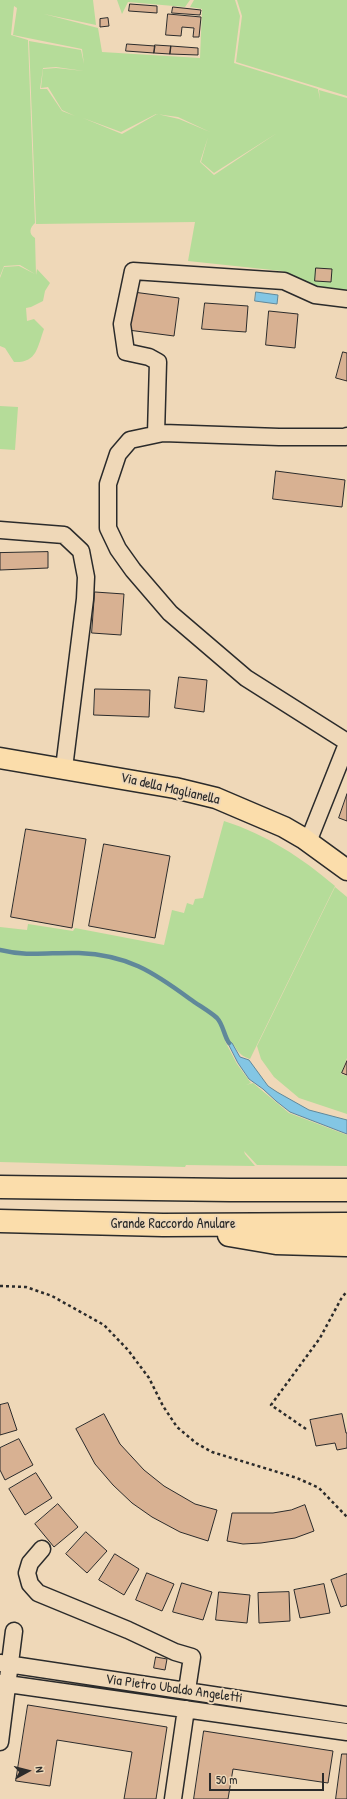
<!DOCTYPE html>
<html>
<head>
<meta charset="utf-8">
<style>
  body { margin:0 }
  #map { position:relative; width:347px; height:1799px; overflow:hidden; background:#efd8b8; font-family:"Patrick Hand",sans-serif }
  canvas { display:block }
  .north { position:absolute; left:8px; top:1751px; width:40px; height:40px; -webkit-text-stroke:3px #efd8b8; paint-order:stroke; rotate:83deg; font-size:11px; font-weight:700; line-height:16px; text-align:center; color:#2b2b2b }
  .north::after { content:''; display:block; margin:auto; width:14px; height:18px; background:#2b2b2b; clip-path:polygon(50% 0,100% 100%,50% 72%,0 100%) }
  .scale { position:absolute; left:209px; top:1773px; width:115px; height:18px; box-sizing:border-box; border:2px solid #2b2b2b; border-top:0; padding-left:5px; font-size:12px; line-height:14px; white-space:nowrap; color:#2b2b2b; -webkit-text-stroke:3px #efd8b8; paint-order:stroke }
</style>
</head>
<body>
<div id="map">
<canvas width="347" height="1799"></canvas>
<div class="north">N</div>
<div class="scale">50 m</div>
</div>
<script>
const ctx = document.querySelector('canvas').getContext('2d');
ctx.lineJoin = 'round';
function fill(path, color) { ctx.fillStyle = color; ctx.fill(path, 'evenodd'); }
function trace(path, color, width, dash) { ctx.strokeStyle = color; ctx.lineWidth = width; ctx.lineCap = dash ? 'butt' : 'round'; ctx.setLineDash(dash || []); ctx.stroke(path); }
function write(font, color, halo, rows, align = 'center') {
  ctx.font = font + ' "Patrick Hand",sans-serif'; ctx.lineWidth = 4; ctx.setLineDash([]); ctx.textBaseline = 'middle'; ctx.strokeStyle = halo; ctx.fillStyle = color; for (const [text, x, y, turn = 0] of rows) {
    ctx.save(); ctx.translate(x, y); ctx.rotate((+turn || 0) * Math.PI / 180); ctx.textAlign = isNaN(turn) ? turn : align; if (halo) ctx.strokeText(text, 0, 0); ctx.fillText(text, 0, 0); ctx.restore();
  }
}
fill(new Path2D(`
  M0,0H93L96,25L44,14L98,28L102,52L200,58L202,9L190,7L194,0H235L240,16L234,63L318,89L320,100L319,90L347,98V292L323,289L282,271L188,261L195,222L36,224L29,41L81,50L84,64L82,49L13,35L17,8L14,6L11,35L28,40L35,223C30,227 28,234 35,238L36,275L37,269L50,283L45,291L43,301L31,307L26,308L27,321L34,319L44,329C37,348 37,363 14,362L5,348L0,346V278L4,267L19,266L35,274L20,265L4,266L0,276ZM56,68L43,69L41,88L48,87L62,110L75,116L62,111L47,89H40L43,68L56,67L84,71ZM156,114L178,117L210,132L179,119L157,114L122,134L83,118L121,132ZM277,133L214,175L200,162L208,137L201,162L214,173Z
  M117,0H190L185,7L128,2L122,14Z
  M237,0H347V96L236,62L242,16Z
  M0,406L18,407L15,450L0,449Z
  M224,821C267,835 301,857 335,886L250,1059C235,1054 238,1046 226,1038L225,1041L237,1064L251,1083L246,1085L253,1083L289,1113L347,1135V1166L257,1165L244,1151L245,1154L255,1166L186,1165L185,1167L0,1162V927L27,930L28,924L73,931L75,928L164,945L172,910L184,913L187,903L193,905L195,899L203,898Z
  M335,887L347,897V1058L341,1074L347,1076V1114L299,1098L274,1077L261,1059L257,1046Z`), '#b5dc99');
const water = new Path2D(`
  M256,292L278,295L277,304L255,301Z
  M226,1039L232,1043L240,1057L249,1060L268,1086L277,1092L309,1110L347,1120V1134L290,1112L276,1101L263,1089L249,1079L238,1063Z`);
fill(water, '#83c6e4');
trace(water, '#60889a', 1);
trace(new Path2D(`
  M0,950C27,957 52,952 79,953C127,955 152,971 190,999C198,1005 209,1011 217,1018C223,1024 224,1036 229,1043`), '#60889a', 4.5);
const building = new Path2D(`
  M130,4L157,6V13L129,11Z
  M173,7L201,10L200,15L172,13Z
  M168,14L201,17L199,37H193L194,28L182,27L181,36L166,35Z
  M108,18L109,26L100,27V19Z
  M127,44L155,46L154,53L126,51Z
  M155,45L171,46L170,54L154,53Z
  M171,46L198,48V55L170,54Z
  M316,268L332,269L331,282L315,281Z
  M133,292L179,298L174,336L128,330Z
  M205,303L248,306L246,332L202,329Z
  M269,311L298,314L295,348L266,345Z
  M343,352L347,353V381L336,378Z
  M276,471L345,480L342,507L273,499Z
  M48,552V568L0,570V553Z
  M95,592L124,594L121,635L92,633Z
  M179,677L207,680L204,712L175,708Z
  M95,689L150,690L149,717L94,715Z
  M347,794V821L339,818Z
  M26,829L86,839L72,928L11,917Z
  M104,844L170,856L155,938L89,926Z
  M347,1061V1075L342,1073Z
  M8,1403L17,1430L0,1435V1405Z
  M104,1414L120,1444L144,1470L164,1486L195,1504L217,1510L208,1541L180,1532L152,1517L132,1503L113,1485L95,1464L76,1429Z
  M342,1414L346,1433H347V1448L337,1450L335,1443L316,1446L310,1420Z
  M19,1439L33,1465L5,1480L0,1470V1448Z
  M36,1473L52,1498L25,1515L9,1489Z
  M58,1504L78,1527L54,1547L35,1524Z
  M305,1505L314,1531L295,1538L261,1543L243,1544L227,1541L232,1513H273L291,1510Z
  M86,1532L107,1551L87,1573L66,1554Z
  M115,1554L139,1569L124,1595L99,1580Z
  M147,1573L174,1584L162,1611L136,1600Z
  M347,1574V1605L341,1607L331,1580Z
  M182,1583L212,1592L203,1620L173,1612Z
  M324,1584L330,1613L300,1618L294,1590Z
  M219,1592L250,1595L247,1623L216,1620Z
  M289,1592L290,1621L259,1623L258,1593Z
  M156,1657L167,1659L165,1670L154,1668Z
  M28,1705L167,1727L156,1799H124L132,1752L57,1740L50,1786L16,1781Z
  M204,1731L333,1751L328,1783L233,1769L228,1799H194Z
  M342,1754H347V1799H336Z`);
fill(building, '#d8b192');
trace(building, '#2b2b2b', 1);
const minor = new Path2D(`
  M156,434L158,362L149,357L126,352L122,324L133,271L284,281L315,295L347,299
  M347,436L345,437H279L163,433L130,440L118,454L108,484V528L118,549L133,570L170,613L246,678L347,742
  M0,530L64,535L81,551L86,577L85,599L64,768
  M308,842L347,744
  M42,1549L30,1563L27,1573L30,1584L38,1593L128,1630L175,1652L192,1657L187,1690
  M0,1663L347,1715
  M0,1683L347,1732
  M0,1742L14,1631
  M173,1799L186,1709`);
const major = new Path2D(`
  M0,758L175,788L216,798L284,827L303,838L347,870`);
const highway = new Path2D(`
  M0,1187L230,1190H347
  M0,1221L163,1225L347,1224
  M229,1235L276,1243L347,1245`);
trace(minor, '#2b2b2b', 19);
trace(major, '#2b2b2b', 23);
trace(highway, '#2b2b2b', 25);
trace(new Path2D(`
  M0,1286L26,1287L52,1296L104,1325L128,1350L149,1378L163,1406L177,1427L196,1443L212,1452L297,1478L319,1488L347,1517
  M306,1429L271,1405L320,1338L341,1299L347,1291`), '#2b2b2b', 2.5, [3, 3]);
trace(minor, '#efd8b8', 16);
trace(major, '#fbddab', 20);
trace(highway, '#fbddab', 22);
write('14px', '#2b2b2b', '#efd8b8', [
  ["Via della Maglianella",170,789,13],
  ["Grande Raccordo Anulare",173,1224],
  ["Via Pietro Ubaldo Angeletti",174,1689,8]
]);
</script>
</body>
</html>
